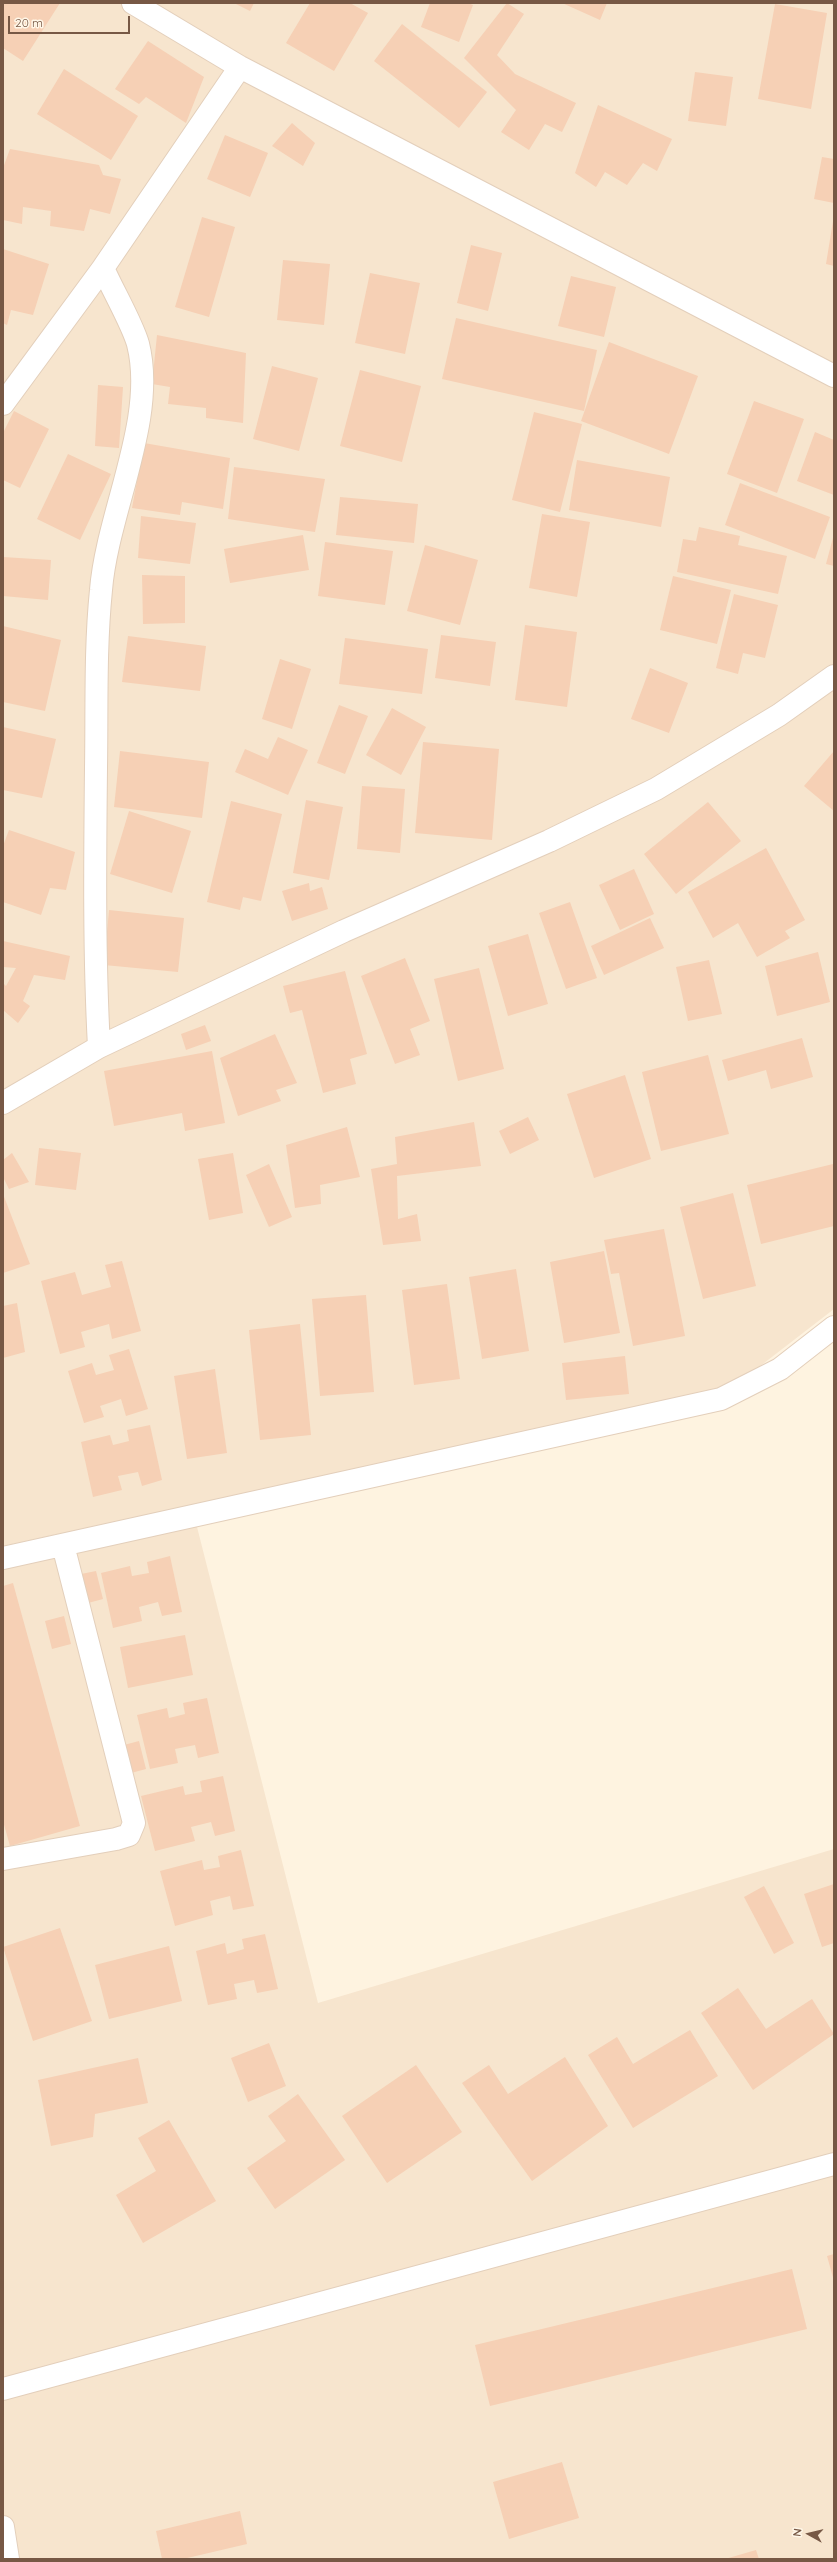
<!DOCTYPE html>
<html>
<head>
<meta charset="utf-8">
<style>
  body { margin:0 }
  #map { position:relative; width:837px; height:2562px; overflow:hidden; background:#fef3e0; font-family:Quicksand,sans-serif }
  canvas { display:block }
  .frame { position:absolute; inset:0; border:4px solid #775845; pointer-events:none }
  .north { position:absolute; left:789px; top:2514px; width:40px; height:40px; -webkit-text-stroke:3px #fff7e8; paint-order:stroke; rotate:278deg; font-size:11px; font-weight:700; line-height:16px; text-align:center; color:#775845 }
  .north::after { content:''; display:block; margin:auto; width:14px; height:18px; background:#775845; clip-path:polygon(50% 0,100% 100%,50% 72%,0 100%) }
  .scale { position:absolute; left:8px; top:16px; width:122px; height:18px; box-sizing:border-box; border:2px solid #775845; border-top:0; padding-left:5px; font-size:12px; line-height:14px; white-space:nowrap; color:#775845; -webkit-text-stroke:3px #fff7e8; paint-order:stroke }
</style>
</head>
<body>
<div id="map">
<canvas width="837" height="2562"></canvas>
<div class="frame"></div>
<div class="north">N</div>
<div class="scale">20 m</div>
</div>
<script>
const ctx = document.querySelector('canvas').getContext('2d');
ctx.lineJoin = 'round';
function fill(path, color) { ctx.fillStyle = color; ctx.fill(path, 'evenodd'); }
function trace(path, color, width, dash) { ctx.strokeStyle = color; ctx.lineWidth = width; ctx.lineCap = dash ? 'butt' : 'round'; ctx.setLineDash(dash || []); ctx.stroke(path); }
fill(new Path2D(`
  M3,3H834V1309L733,1387L3,1546Z
  M196,1523L318,2003L834,1849V2559H3V1567Z`), '#f7e5ce');
fill(new Path2D(`
  M3,3H60L23,61L3,48Z
  M234,3H254L250,11Z
  M310,3H350L368,13L334,71L286,43Z
  M430,3H468L473,5L459,42L421,27Z
  M507,3L524,14L497,55L515,74L576,103L562,132L545,124L529,150L501,132L516,110L464,58Z
  M562,3H607L600,20Z
  M775,4L827,13L811,109L758,99Z
  M402,24L487,92L459,128L374,61Z
  M148,41L204,77L186,123L146,97L139,104L115,89Z
  M64,69L138,116L111,160L37,114Z
  M695,72L733,77L726,126L688,121Z
  M598,105L672,139L657,171L643,163L627,185L605,172L596,187L575,173Z
  M292,123L315,143L303,166L272,146Z
  M225,135L268,153L250,197L207,179Z
  M10,149L99,165L103,175L121,179L110,214L90,209L84,231L50,226L51,211L23,207L22,224L3,220V168Z
  M822,157L834,159V203L814,199Z
  M202,217L235,227L209,317L175,307Z
  M833,221H834V266L826,264Z
  M471,245L502,253L488,311L457,303Z
  M3,249L49,264L33,315L11,310L7,325L3,323Z
  M283,260L330,264L324,325L277,320Z
  M370,273L420,283L405,354L355,343Z
  M571,276L616,287L604,337L558,326Z
  M456,318L597,350L584,411L442,379Z
  M157,335L246,353L243,423L206,418V408L168,404L170,387L152,384Z
  M609,342L698,376L669,454L581,421Z
  M272,366L318,378L299,451L253,439Z
  M360,370L421,386L402,462L340,446Z
  M98,385L123,387L119,448L95,446Z
  M754,401L804,419L777,493L727,474Z
  M14,411L49,429L20,488L3,480V433Z
  M534,412L582,424L560,512L512,500Z
  M815,432L834,440V495L797,481Z
  M144,443L230,458L223,509L182,502L180,515L132,508Z
  M68,454L111,474L80,540L37,519Z
  M577,460L670,477L661,527L569,510Z
  M234,467L325,479L315,532L228,519Z
  M740,483L830,517L815,559L725,525Z
  M340,497L418,504L414,543L336,535Z
  M542,514L590,522L577,597L529,588Z
  M141,516L196,523L190,564L138,558Z
  M699,527L740,536L738,545L787,556L778,594L677,572L683,539L696,541Z
  M834,534V566L826,564Z
  M303,535L309,570L230,583L224,549Z
  M325,542L393,551L385,605L318,596Z
  M425,545L478,560L460,625L407,611Z
  M3,557L51,560L48,600L3,596Z
  M142,575L185,576V623L143,624Z
  M673,576L731,590L717,644L660,630Z
  M734,594L778,605L765,658L743,653L738,674L716,668Z
  M525,625L577,632L567,707L515,700Z
  M3,626L61,640L45,711L3,702Z
  M441,635L496,642L490,686L435,678Z
  M128,636L206,646L200,691L122,682Z
  M345,638L428,649L422,694L339,684Z
  M280,659L311,669L292,729L262,719Z
  M650,668L688,683L669,733L631,719Z
  M339,705L368,716L345,774L317,763Z
  M392,708L426,727L401,775L366,755Z
  M3,727L56,739L42,798L3,790Z
  M278,737L308,750L288,795L235,772L245,749L268,759Z
  M423,742L499,749L492,840L415,833Z
  M120,751L209,762L202,818L114,807Z
  M834,751V811L804,786Z
  M362,786L405,789L400,853L357,849Z
  M306,800L343,807L329,880L293,873Z
  M231,801L282,814L261,901L243,897L240,910L207,902Z
  M708,802L741,841L676,894L644,854Z
  M129,811L191,831L172,893L110,874Z
  M9,830L75,852L66,890L50,888L41,915L3,902V846Z
  M766,848L805,920L785,931L790,938L757,957L738,923L713,938L688,892Z
  M634,869L654,914L620,930L599,885Z
  M309,883L310,891L322,887L328,909L292,921L282,891Z
  M570,902L597,978L566,989L539,913Z
  M109,910L184,918L178,972L104,965Z
  M650,918L664,948L604,975L591,946Z
  M528,934L548,1004L508,1016L488,946Z
  M3,941L70,956L65,980L34,975L23,1001L30,1006L18,1023L3,1010V983L6,986L16,968L3,967Z
  M818,952L830,1002L777,1016L765,966Z
  M405,958L430,1021L410,1029L420,1055L395,1064L361,976Z
  M709,960L722,1014L688,1021L676,967Z
  M479,968L504,1069L458,1081L434,979Z
  M345,971L367,1054L350,1059L356,1084L323,1093L302,1010L290,1013L283,986Z
  M205,1025L211,1041L186,1050L181,1034Z
  M275,1034L297,1083L276,1090L281,1101L238,1116L220,1058Z
  M802,1038L813,1077L771,1089L766,1070L728,1081L722,1060Z
  M212,1051L225,1123L185,1131L182,1113L114,1126L104,1071Z
  M708,1055L729,1134L661,1151L642,1072Z
  M625,1075L651,1159L594,1178L567,1094Z
  M528,1117L539,1140L510,1154L499,1131Z
  M474,1122L481,1166L397,1176L398,1219L417,1214L421,1241L383,1245L371,1169L397,1164L395,1137Z
  M347,1127L360,1177L320,1185L321,1204L295,1208L286,1145Z
  M39,1148L81,1153L76,1190L35,1185Z
  M12,1153L29,1182L9,1189L3,1177V1160Z
  M233,1153L243,1213L209,1220L198,1159Z
  M269,1164L292,1217L269,1227L246,1175Z
  M833,1164L834,1226L761,1244L747,1185Z
  M733,1193L756,1286L703,1299L680,1207Z
  M3,1194L30,1264L3,1273Z
  M664,1229L685,1336L633,1346L619,1273L611,1274L604,1240Z
  M604,1251L620,1333L564,1343L550,1262Z
  M122,1261L141,1331L112,1339L109,1324L81,1332L85,1347L60,1354L41,1281L75,1272L82,1295L111,1287L105,1265Z
  M516,1269L529,1351L482,1359L469,1277Z
  M447,1284L460,1379L414,1385L402,1290Z
  M366,1295L374,1392L320,1396L312,1299Z
  M17,1303L25,1352L3,1358V1306Z
  M300,1324L311,1435L260,1440L249,1330Z
  M129,1349L148,1409L126,1416L121,1399L100,1406L104,1417L84,1423L68,1371L92,1363L96,1375L114,1370L109,1355Z
  M625,1356L629,1394L566,1400L562,1363Z
  M215,1369L227,1453L187,1459L174,1376Z
  M150,1425L162,1480L142,1486L138,1472L118,1476L122,1490L93,1497L81,1442L110,1435L113,1445L129,1441L127,1430Z
  M170,1556L182,1612L162,1616L158,1602L139,1607L142,1621L113,1628L101,1573L130,1566L132,1576L149,1573L147,1562Z
  M96,1571L103,1599L88,1603L81,1574Z
  M13,1583L80,1826L10,1846L3,1821V1586Z
  M64,1616L71,1644L52,1649L45,1621Z
  M185,1635L193,1675L128,1688L120,1647Z
  M207,1698L219,1753L198,1758L195,1745L175,1749L178,1763L150,1769L137,1715L167,1708L169,1718L185,1714L183,1703Z
  M139,1741L146,1769L131,1773L124,1745Z
  M223,1776L235,1831L215,1836L211,1822L191,1827L195,1841L155,1851L141,1796L183,1786L185,1795L202,1792L200,1781Z
  M241,1850L254,1906L233,1910L230,1896L210,1901L213,1915L175,1926L160,1871L202,1860L204,1870L220,1867L218,1856Z
  M834,1884V1943L822,1947L804,1894Z
  M764,1886L794,1943L774,1954L744,1897Z
  M60,1928L92,2021L33,2041L3,1947Z
  M265,1934L278,1989L257,1993L254,1980L234,1984L237,1999L208,2005L196,1951L225,1943L227,1954L244,1949L242,1939Z
  M169,1946L182,2001L109,2019L95,1965Z
  M738,1988L766,2029L812,1999L834,2034L753,2090L701,2013Z
  M690,2030L718,2076L633,2128L588,2055L617,2037L633,2064Z
  M269,2043L286,2086L248,2102L231,2058Z
  M565,2057L608,2126L532,2181L462,2083L489,2065L508,2094Z
  M138,2058L148,2103L95,2114L93,2137L51,2146L38,2080Z
  M416,2065L462,2132L387,2183L342,2116Z
  M298,2094L345,2160L275,2209L247,2168L286,2141L268,2116Z
  M169,2120L216,2201L143,2243L116,2195L156,2171L138,2138Z
  M834,2254V2281L827,2256Z
  M792,2269L807,2329L490,2406L475,2345Z
  M562,2462L579,2518L509,2539L493,2482Z
  M240,2511L247,2544L183,2559H162L156,2531Z
  M756,2550L759,2559H725Z`), '#f6d0b5');
const minor = new Path2D(`
  M133,3L240,67L834,376
  M3,404L103,268L240,67
  M99,1047C94,954 95,861 96,768C97,709 95,649 101,590C107,513 157,419 138,344C132,323 112,289 103,268
  M3,1103L99,1047L344,931L549,841L656,789L779,715L834,676
  M3,1558L721,1399L780,1369L834,1327
  M3,1859L116,1839L129,1835L134,1823L63,1545
  M3,2389L834,2164
  M3,2527L8,2559`);
trace(minor, '#e3cfbb', 24);
trace(minor, '#fff', 22);
</script>
</body>
</html>
